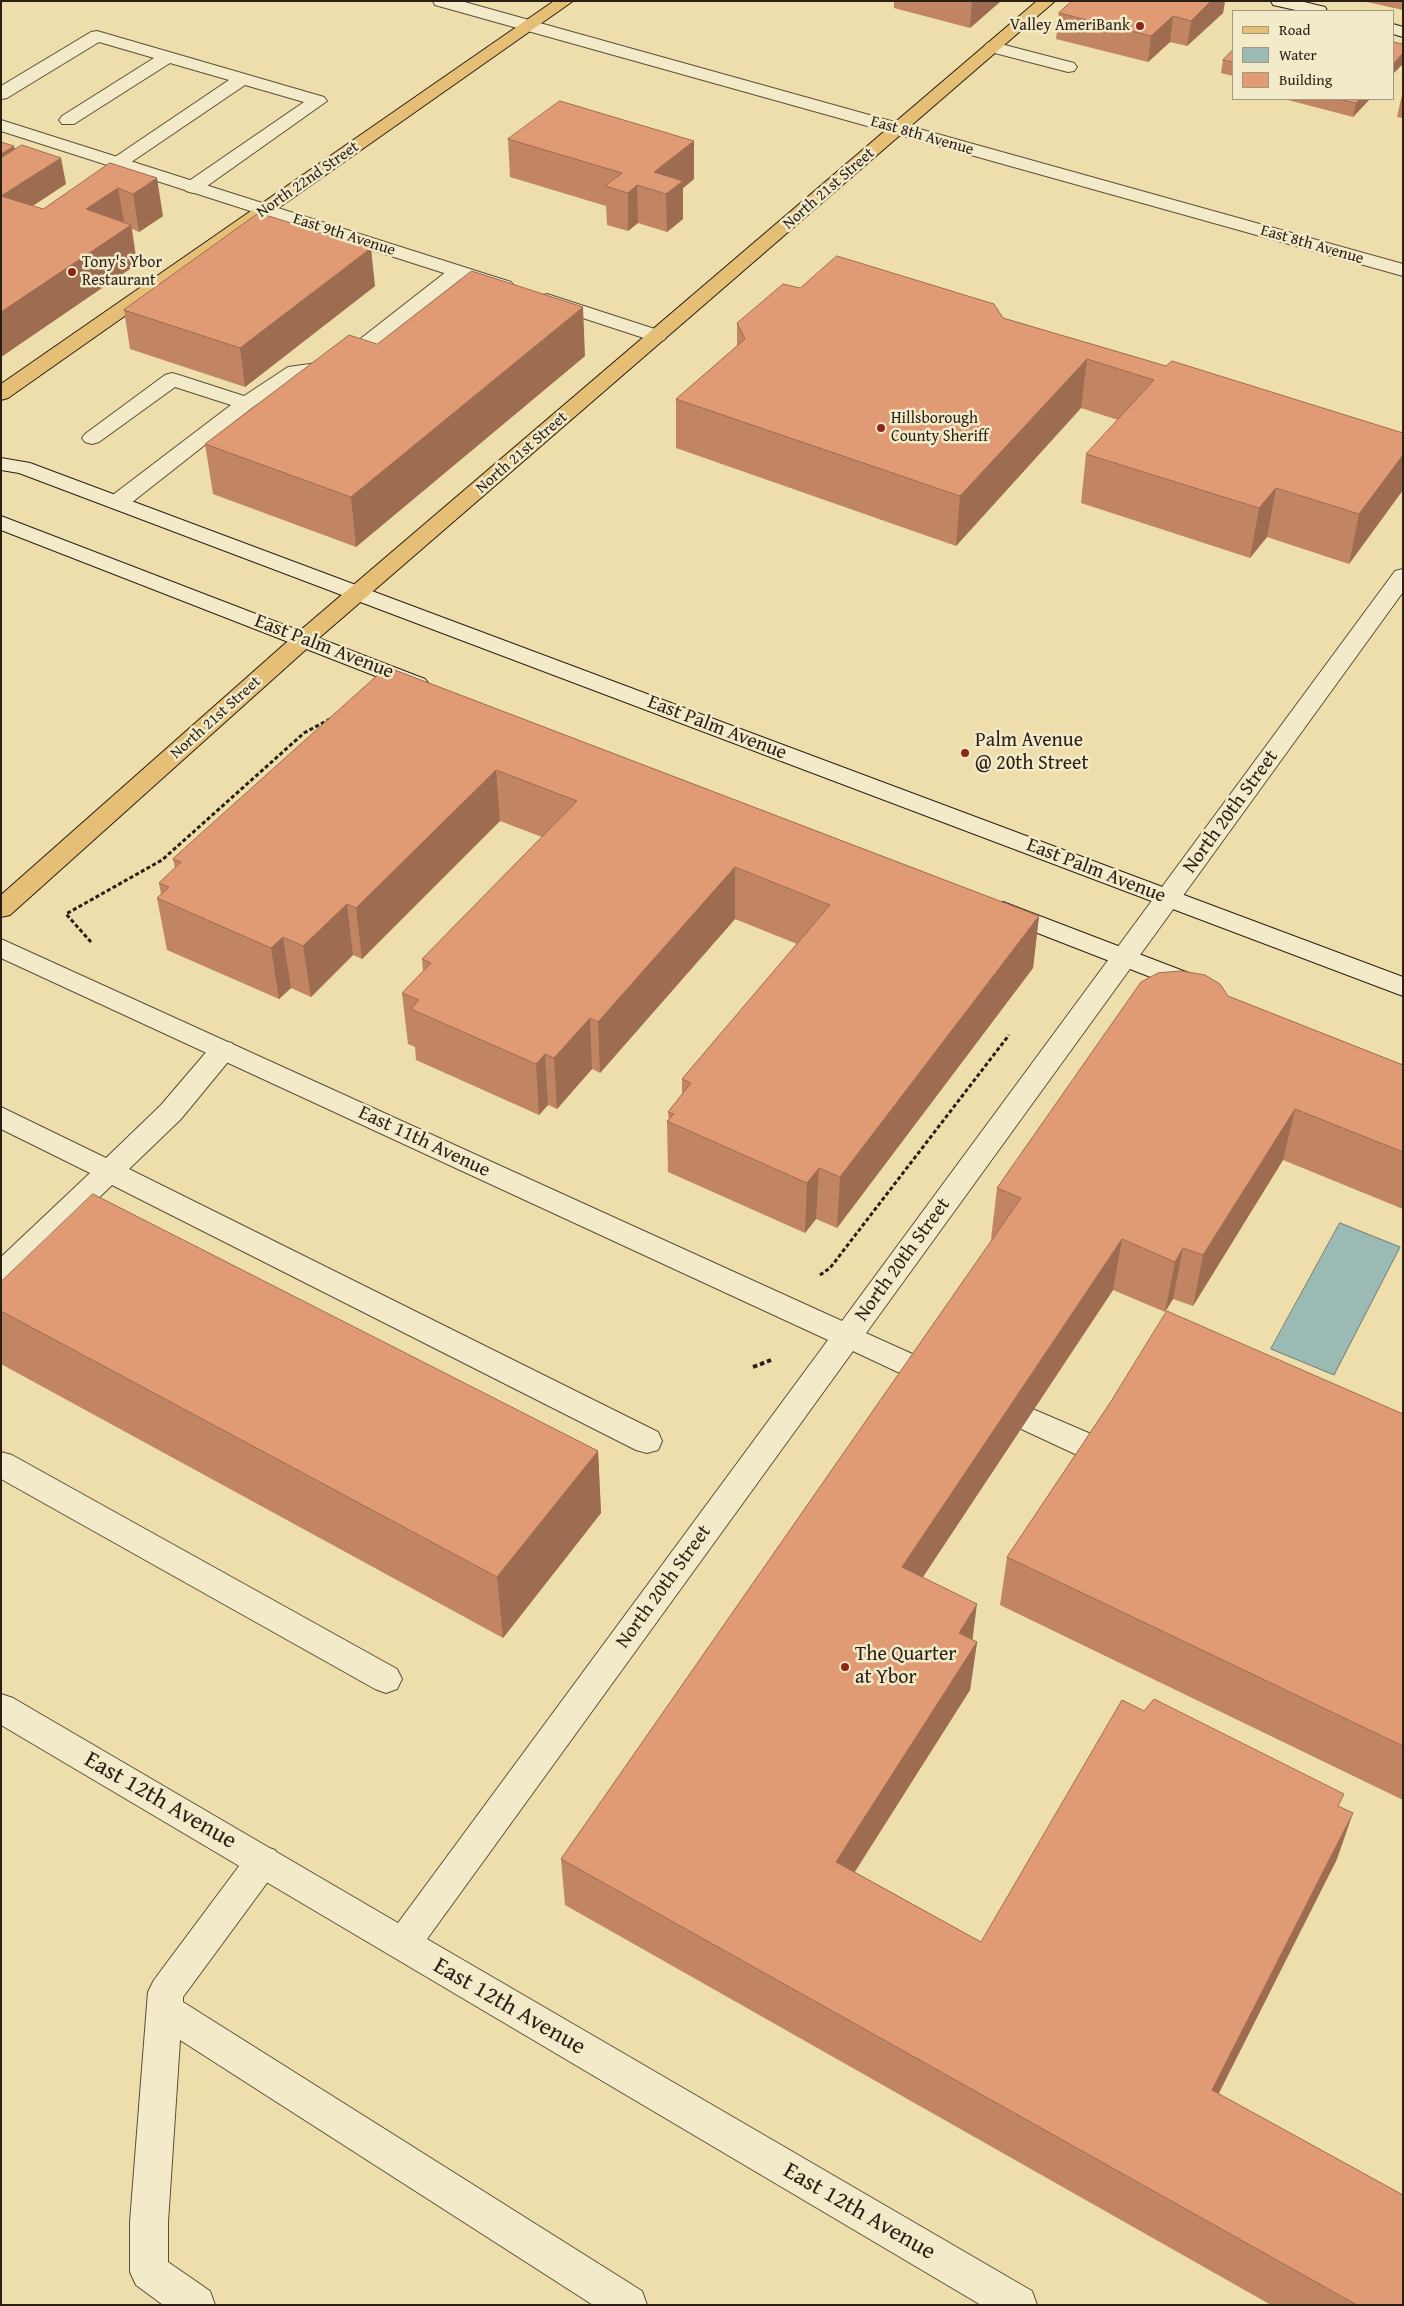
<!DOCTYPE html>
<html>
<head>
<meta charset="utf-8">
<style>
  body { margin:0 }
  #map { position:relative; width:1404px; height:2306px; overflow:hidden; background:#eddeac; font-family:"Gentium Book Plus",serif }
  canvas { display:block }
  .frame { position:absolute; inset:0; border:2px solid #291f14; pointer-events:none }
  .legend { position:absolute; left:1232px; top:10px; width:162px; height:90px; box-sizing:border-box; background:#f3eac9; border:1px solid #a29981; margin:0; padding:6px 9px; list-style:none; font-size:15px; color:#291f14 }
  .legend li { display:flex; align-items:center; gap:10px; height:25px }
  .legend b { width:25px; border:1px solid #a29981 }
</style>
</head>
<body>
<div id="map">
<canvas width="1404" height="2306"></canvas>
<div class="frame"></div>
<ul class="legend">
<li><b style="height:6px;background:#e6bf76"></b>Road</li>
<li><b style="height:14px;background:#9bbab3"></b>Water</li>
<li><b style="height:14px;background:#e19b74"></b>Building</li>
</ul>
</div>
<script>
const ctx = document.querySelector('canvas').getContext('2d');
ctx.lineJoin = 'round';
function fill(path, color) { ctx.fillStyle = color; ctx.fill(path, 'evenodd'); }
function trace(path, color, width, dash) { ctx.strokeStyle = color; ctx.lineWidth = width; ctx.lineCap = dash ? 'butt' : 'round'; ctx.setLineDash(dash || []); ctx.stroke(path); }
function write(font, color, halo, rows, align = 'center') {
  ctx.font = font + ' "Gentium Book Plus",serif'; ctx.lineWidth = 5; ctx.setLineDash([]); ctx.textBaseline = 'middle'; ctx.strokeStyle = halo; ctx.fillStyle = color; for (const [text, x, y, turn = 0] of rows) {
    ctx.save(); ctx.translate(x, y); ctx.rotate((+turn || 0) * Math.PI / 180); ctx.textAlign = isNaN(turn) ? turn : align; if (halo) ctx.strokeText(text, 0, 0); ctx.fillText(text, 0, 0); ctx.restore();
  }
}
const water = new Path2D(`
  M1340,1223L1400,1247L1334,1375L1271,1349Z`);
fill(water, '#9bbab3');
trace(water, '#6d7c73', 1);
const lane = new Path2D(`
  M97,31L324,97L327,101L200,191L193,193L186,191L184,187L186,183L304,102L245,85L124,167H112L109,163L112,159L229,80L170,63L74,124H62L59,120L62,116L154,58L99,42L7,98L1,99V86L91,32Z
  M993,42L1074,63L1077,67L1074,71L1068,72L987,51L984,47L987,43Z
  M458,266L465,268L468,272L465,276L345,370L300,376L253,407L126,507L118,508L110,507L107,502L110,497L231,405L175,387L99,442L92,444L85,442L82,438L85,434L165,375L172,373L179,375L244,396L288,367L332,361L451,268Z
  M223,1041L232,1043L236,1050L232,1057L181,1119L129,1169L658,1432L662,1441L658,1450L647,1453L636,1450L112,1185L11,1283L1,1286V1257L90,1173L1,1129V1107L106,1158L161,1105L214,1043Z
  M848,1325L939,1366L944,1374L939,1382L929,1386L919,1382L838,1344L833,1336L838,1328Z
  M1028,1407L1112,1443L1116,1452L1112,1461L1101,1464L1090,1461L1017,1427L1013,1419L1017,1411Z
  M1,1452L12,1455L397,1669L402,1679L397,1689L386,1693L375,1689L1,1479Z
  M263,1846L275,1850L280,1861L275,1872L183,1997V2002L642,2291L647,2305H593L180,2040L168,2222V2262L210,2291L215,2305H163L136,2285L130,2272V2222L148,1992L154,1980L251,1850Z`);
const street = new Path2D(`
  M433,1H461L1403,264V276L435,5Z
  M1,120L511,282L514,286L511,290L504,292L497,290L1,131Z
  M547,294L664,332L667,336L664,340L657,342L650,340L540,304L537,300L540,296Z
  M1403,569V592L427,1939L1032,2291L1037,2305H981L1,1725V1694L13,1698L398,1923L828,1340L1,958V939L842,1321L1395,571Z`);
const secondary = new Path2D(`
  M1271,1H1300L1325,7L1327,11H1300L1273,5Z
  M1393,24L1403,27V37L1393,34Z
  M1,458L30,463L1403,977V996L19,473L1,470Z
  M1,516L425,679L429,684L425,689L417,691L409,689L1,530Z
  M1003,902L1207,980L1211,986L1207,992L1198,995L1189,992L994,916L990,910L994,904Z`);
const primary = new Path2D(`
  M554,1H573L8,398L1,400V384Z
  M1037,1H1055L312,644L10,915L1,917V895L296,634Z`);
trace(lane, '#5a4f3a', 2);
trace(street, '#5a4f3a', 2);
trace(secondary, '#291f14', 2);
trace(primary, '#291f14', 2);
trace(new Path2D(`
  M91,942L66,914L162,860L304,733L330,719
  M820,1275L830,1268L1009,1035`), '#291f14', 3, [4, 2.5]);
trace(new Path2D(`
  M753,1367L771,1360`), '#291f14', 4, [4.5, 3]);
fill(lane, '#f3eac9');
fill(street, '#f3eac9');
fill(secondary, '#f3eac9');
fill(primary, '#e6bf76');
fill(new Path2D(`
  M894,1H1001L970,28L894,8Z
  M1072,1H1225L1223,13L1187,46L1170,42L1148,62L1056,39L1059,13Z
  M1366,1H1403V10L1367,2Z
  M1233,50V76L1221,73L1223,60Z
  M1403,90V118L1397,117Z
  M1284,99H1370L1353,117Z
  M508,139L694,141V179L683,188V219L667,232L638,223L628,231L607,225L606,206L510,177Z
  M14,146L15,150L66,184L33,206L43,209L110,163L163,216L139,232L132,229L137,264L1,357Z
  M375,286L245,387L130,349L124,310Z
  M800,288L1003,318L1166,366L1403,433V490L1349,564L1267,537L1250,558L1081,503L1086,454L1118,420L1081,408L956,546L676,448V399L737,346V323Z
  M377,344L585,356L356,547L213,494L205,444Z
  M387,667L1039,916L1033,968L837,1228L816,1219L805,1233L668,1172L667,1121L669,1120L668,1112L682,1094V1079L797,944L735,919L600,1073L592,1069L557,1109L548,1105L539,1115L416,1060L415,1047L408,1044L402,993L423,971L422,959L542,837L500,821L362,959L353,955L311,997L291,988L279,999L167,950L157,898L161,894L159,883L175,868L173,859Z
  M1228,996L1403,1065V1209L1283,1160L1193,1306L1173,1299L1165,1312L1113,1290L923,1577L972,1640L977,1642L970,1690L855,1872L981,1942L1340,1806L1337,1859L1219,2093L1403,2305H1271L565,1905L561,1859L993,1239H991L997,1188Z
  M1,1282L598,1451L601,1513L503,1638L1,1364Z
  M1403,1414V1800L1000,1605L1007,1557Z`), '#c28564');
fill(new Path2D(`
  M972,1H1001L970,28Z
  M1211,1H1225L1223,13L1187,46L1191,21Z
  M1173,16L1170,42L1148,62L1151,36Z
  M1403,53V64L1393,74V64Z
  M1360,99H1370L1353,117L1356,103Z
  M694,141V179L683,188V219L667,232L666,194L654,172Z
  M14,146L19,173L1,184V154Z
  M61,158L66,184L1,226V196Z
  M157,178L163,216L139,232L133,194Z
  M637,185L638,223L628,231V193Z
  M118,188L125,227L86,209Z
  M131,225L137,264L1,357V312Z
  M371,248L375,286L245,387L240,348Z
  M583,307L585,356L356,547L351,497Z
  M1087,359L1081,408L956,546L960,496Z
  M1403,455V490L1349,564L1359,514Z
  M1276,488L1267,537L1250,558L1259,508Z
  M496,770L500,821L362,959L356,908Z
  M735,867V919L600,1073L598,1022Z
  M347,904L353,955L311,997L303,946Z
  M1039,916L1033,968L837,1228L840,1177Z
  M283,937L291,988L279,999L271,948Z
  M590,1018L592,1069L557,1109L554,1058Z
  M545,1054L548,1105L539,1115L536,1064Z
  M1295,1109L1283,1160L1193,1306L1203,1255Z
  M819,1168L816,1219L805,1233L807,1183Z
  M1122,1239L1113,1290L897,1616L902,1567Z
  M1183,1248L1173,1299L1165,1312L1175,1262Z
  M598,1451L601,1513L503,1638L497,1577Z
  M977,1604L971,1651L977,1642L970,1690L832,1907L836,1862L959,1633Z
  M1353,1813L1337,1859L1199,2132L1212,2090Z`), '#9e6c51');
const building = new Path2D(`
  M1072,1H1211L1191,21L1173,16L1151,36L1059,13Z
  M1393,42L1403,44V53L1393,64Z
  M1233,50V62L1223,60Z
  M1339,99H1360L1356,103Z
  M560,101L694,141L654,172L683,181L666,194L637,185L628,193L605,186L622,173L508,139Z
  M1,142L14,146L1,154Z
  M22,145L61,158L1,196V158Z
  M110,163L157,178L133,194L118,188L86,209L131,225L1,312V196L43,209Z
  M259,213L371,248L240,348L124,310Z
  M837,256L994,304L1003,318L1166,366L1172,361L1403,433V455L1359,514L1276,488L1259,508L1086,454L1154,380L1087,359L960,496L676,399L745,339L737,323L783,284L800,288Z
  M472,271L583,307L351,497L205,444L349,335L377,344Z
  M387,667L1039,916L840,1177L819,1168L807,1183L667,1121L674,1114L668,1112L691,1083L682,1079L830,905L735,867L598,1022L590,1018L554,1058L545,1054L536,1064L411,1009L419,1000L402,993L431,963L422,959L577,801L496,770L356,908L347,904L303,946L283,937L271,948L157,898L169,887L159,883L181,862L173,859Z
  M1181,971L1205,975L1220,984L1228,996L1403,1065V1152L1295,1109L1203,1255L1183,1248L1175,1262L1122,1239L902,1567L977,1604L959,1633L977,1642L836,1862L981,1942L1122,1700L1144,1711L1154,1699L1344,1794L1338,1806L1353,1813L1212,2090L1403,2195V2305H1357L561,1859L1021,1198L997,1188L1141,982L1158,973Z
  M93,1194L598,1451L497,1577L1,1311V1282Z
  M1167,1311L1403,1414V1746L1007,1557L1110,1403Z`);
fill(building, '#e19b74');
trace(building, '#9e6c51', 1);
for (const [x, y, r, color] of [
  [1140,26,5,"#8f2418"],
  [72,272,5,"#8f2418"],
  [881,428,5,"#8f2418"],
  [965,753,5,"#8f2418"],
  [845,1667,5,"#8f2418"]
]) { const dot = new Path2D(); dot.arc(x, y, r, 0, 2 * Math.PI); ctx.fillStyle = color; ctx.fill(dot); trace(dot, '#f3eac9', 2); }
write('16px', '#291f14', '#f3eac9', [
  ["Valley AmeriBank",1130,26,"right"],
  ["Tony's Ybor",82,263],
  ["Restaurant",82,281],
  ["Hillsborough",891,419],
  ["County Sheriff",891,437]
], 'left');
write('16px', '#291f14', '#f3eac9', [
  ["East 8th Avenue",922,136,16],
  ["North 22nd Street",308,180,-35],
  ["North 21st Street",829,189,-41],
  ["East 9th Avenue",344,235,18],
  ["East 8th Avenue",1312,245,16],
  ["North 21st Street",522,453,-41],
  ["North 21st Street",216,718,-42]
]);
write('20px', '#291f14', '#f3eac9', [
  ["East Palm Avenue",324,647,21],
  ["East Palm Avenue",717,728,21],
  ["North 20th Street",1231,812,-54],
  ["East Palm Avenue",1096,871,21],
  ["East 11th Avenue",424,1142,25],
  ["North 20th Street",903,1260,-54],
  ["North 20th Street",664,1587,-54]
]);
write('20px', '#291f14', '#f3eac9', [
  ["Palm Avenue",975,741],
  ["@ 20th Street",975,764],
  ["The Quarter",855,1655],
  ["at Ybor",855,1678]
], 'left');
write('24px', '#291f14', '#f3eac9', [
  ["East 12th Avenue",160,1801,30],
  ["East 12th Avenue",509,2007,30],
  ["East 12th Avenue",859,2212,30]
]);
</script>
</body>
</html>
